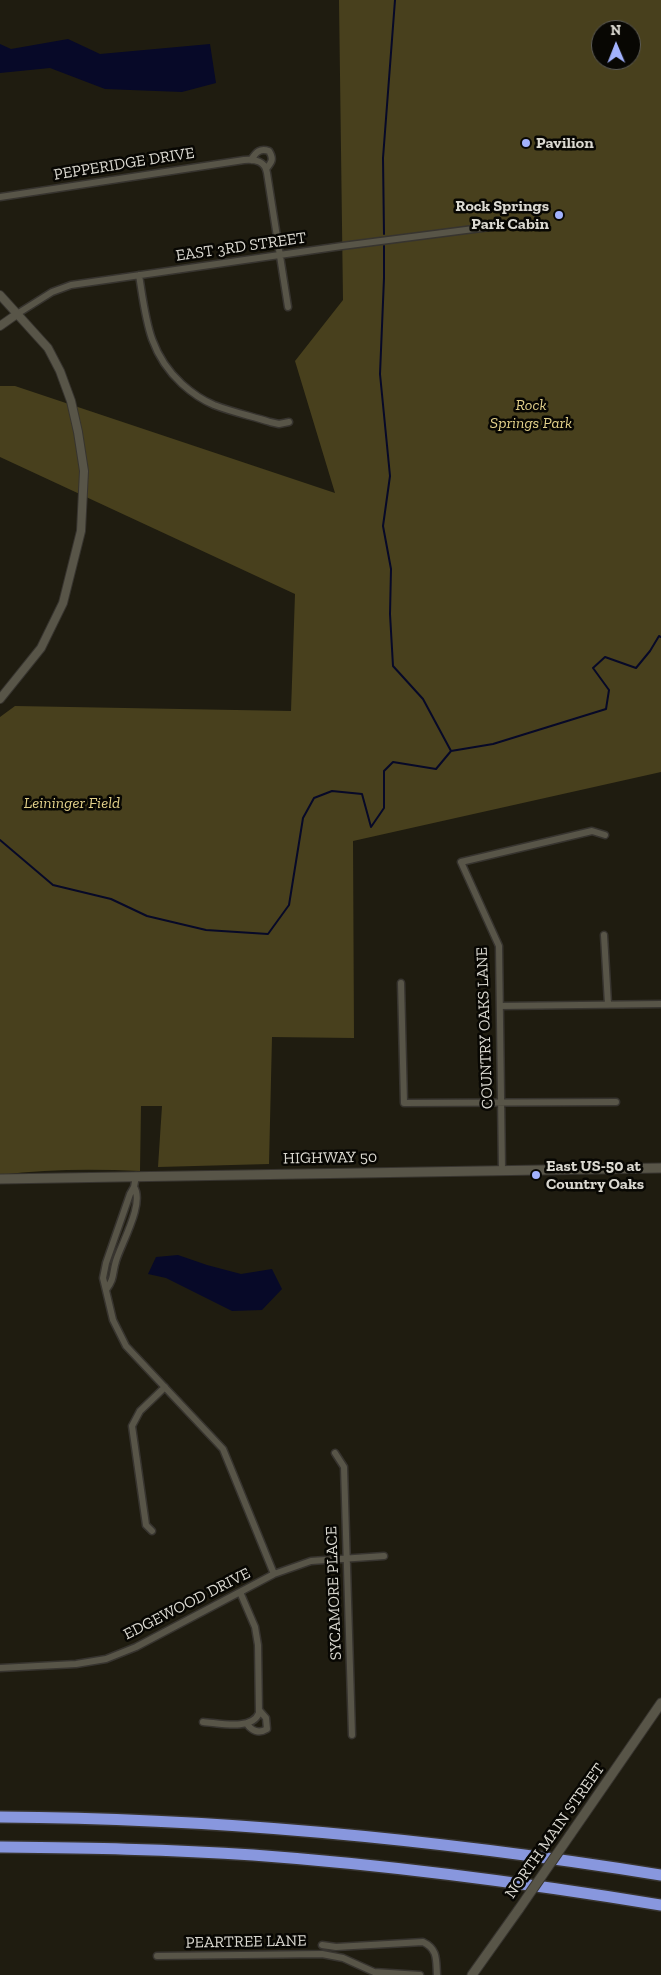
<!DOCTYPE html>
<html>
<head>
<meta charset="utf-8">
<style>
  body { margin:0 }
  #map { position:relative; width:661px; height:1975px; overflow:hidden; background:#1f1c10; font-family:"Zilla Slab",serif }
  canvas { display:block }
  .north { position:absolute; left:591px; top:20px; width:50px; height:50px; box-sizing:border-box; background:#080703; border:1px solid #5c5b55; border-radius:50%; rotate:359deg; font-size:14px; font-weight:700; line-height:20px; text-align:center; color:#dbd9d1 }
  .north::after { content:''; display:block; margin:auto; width:18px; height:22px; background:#a2b2fd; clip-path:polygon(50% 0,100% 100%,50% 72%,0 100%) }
</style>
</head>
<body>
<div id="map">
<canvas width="661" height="1975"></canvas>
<div class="north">N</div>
</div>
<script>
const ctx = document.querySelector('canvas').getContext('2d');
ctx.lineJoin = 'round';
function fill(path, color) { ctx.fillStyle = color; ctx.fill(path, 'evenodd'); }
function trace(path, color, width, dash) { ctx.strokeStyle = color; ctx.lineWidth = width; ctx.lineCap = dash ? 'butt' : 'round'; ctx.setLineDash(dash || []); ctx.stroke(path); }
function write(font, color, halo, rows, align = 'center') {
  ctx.font = font + ' "Zilla Slab",serif'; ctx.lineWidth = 5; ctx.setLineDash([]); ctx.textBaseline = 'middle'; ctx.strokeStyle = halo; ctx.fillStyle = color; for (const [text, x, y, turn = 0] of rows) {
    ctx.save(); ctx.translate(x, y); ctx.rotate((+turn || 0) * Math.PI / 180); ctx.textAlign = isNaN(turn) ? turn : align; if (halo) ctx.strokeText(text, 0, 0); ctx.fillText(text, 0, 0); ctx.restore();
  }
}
fill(new Path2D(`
  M339,0H661V772L353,841L354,1038L272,1037L269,1164L158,1167L162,1106H141L140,1171C93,1169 47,1169 0,1175V717L15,706L291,711L295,594L0,457V386H15L335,493L295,361L343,300ZM601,30H631V60H601Z`), '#48401d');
fill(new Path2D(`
  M68,39L100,54L210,44L216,83L182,92L105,89L50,68L0,73V44L11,49Z
  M178,1255L207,1265L241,1274L272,1269L282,1289L262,1310L232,1311L166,1278L148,1274L156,1257Z`), '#070928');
trace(new Path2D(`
  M384,234L383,158L395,0
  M384,246V278L380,374L390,476L383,526L391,569L390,614L393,666L423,699L451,751
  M451,751L493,744L606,709L609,690L593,668L605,657L636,668L650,651L659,636L661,637
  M0,840L53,885L111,899L147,916L206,930L268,934L289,905L303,818L314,798L332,791L362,794L371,827L384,808V771L393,762L436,769L451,751`), '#070928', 2);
const minor = new Path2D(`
  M251,160C256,152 260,148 269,151C274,159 272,162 266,169
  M0,197L244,160C256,159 265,161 267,173L288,307
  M139,275C146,318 148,353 182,384C192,393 202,400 214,405C232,412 251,416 270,422L279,424L289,422
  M17,314L52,292L71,285L342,246L497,226
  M604,935L608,1004
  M401,983L404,1103L616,1102
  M500,1006L661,1004
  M502,1171L499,946L461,862L592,831L605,835
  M136,1176L134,1187L130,1194L106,1263L103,1278L113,1320L126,1346L223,1449L274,1574
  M106,1290C115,1278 112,1274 116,1261C121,1244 145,1203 134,1187
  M335,1453L344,1467L352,1735
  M152,1531L146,1525L132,1426L140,1411L165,1387
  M0,1668L76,1664L106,1659L136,1647L274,1574L311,1561L384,1556
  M203,1722C219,1723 252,1731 259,1713L258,1645L255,1627L240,1592
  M247,1724C252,1731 259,1734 267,1729L266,1718L259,1710
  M322,1945L336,1947L423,1942C438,1949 436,1960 437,1975
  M157,1956L322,1954L343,1958L374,1972L420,1975`);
const tertiary = new Path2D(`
  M0,295L48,348L60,371L71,401L78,432L84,471L81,531L63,603L41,648L0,699
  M0,326L17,314`);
const secondary = new Path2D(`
  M0,1179L661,1168
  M570,1835L661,1703
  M472,1975L519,1909`);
const motorway = new Path2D(`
  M0,1817C222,1818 442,1840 661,1875
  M0,1847C84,1848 169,1849 253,1855C390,1865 526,1883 661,1905`);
trace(minor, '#37342f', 9);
trace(tertiary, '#37342f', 10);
trace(secondary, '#37342f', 11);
trace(motorway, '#37342f', 14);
trace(minor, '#585548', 6);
trace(tertiary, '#585548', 8);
trace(secondary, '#585548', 9);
trace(motorway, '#8897de', 11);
const secondaryBridge = new Path2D(`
  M519,1909L570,1835`);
trace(secondaryBridge, '#37342f', 11, []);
trace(secondaryBridge, '#585548', 9);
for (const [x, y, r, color] of [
  [526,143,5,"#a2b2fd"],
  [559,215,5,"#a2b2fd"],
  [536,1175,5,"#a2b2fd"]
]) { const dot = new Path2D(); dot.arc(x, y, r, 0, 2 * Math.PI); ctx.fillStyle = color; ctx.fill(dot); trace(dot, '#080703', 2); }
write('bold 16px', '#dbd9d1', '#080703', [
  ["Pavilion",536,143],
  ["Rock Springs",549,206,"right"],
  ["Park Cabin",549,224,"right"],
  ["East US-50 at",546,1166],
  ["Country Oaks",546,1184]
], 'left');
write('16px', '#dbd9d1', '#080703', [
  ["PEPPERIDGE DRIVE",124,164,-9],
  ["EAST 3RD STREET",241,247,-8],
  ["COUNTRY OAKS LANE",485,1028,-92],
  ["HIGHWAY 50",330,1158,-1],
  ["SYCAMORE PLACE",334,1593,-92],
  ["EDGEWOOD DRIVE",187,1604,-27],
  ["NORTH MAIN STREET",555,1831,-55],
  ["PEARTREE LANE",246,1942,-1]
]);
write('italic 16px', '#e2d08a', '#080703', [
  ["Rock",531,405],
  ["Springs Park",531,423],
  ["Leininger Field",72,803]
]);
</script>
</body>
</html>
